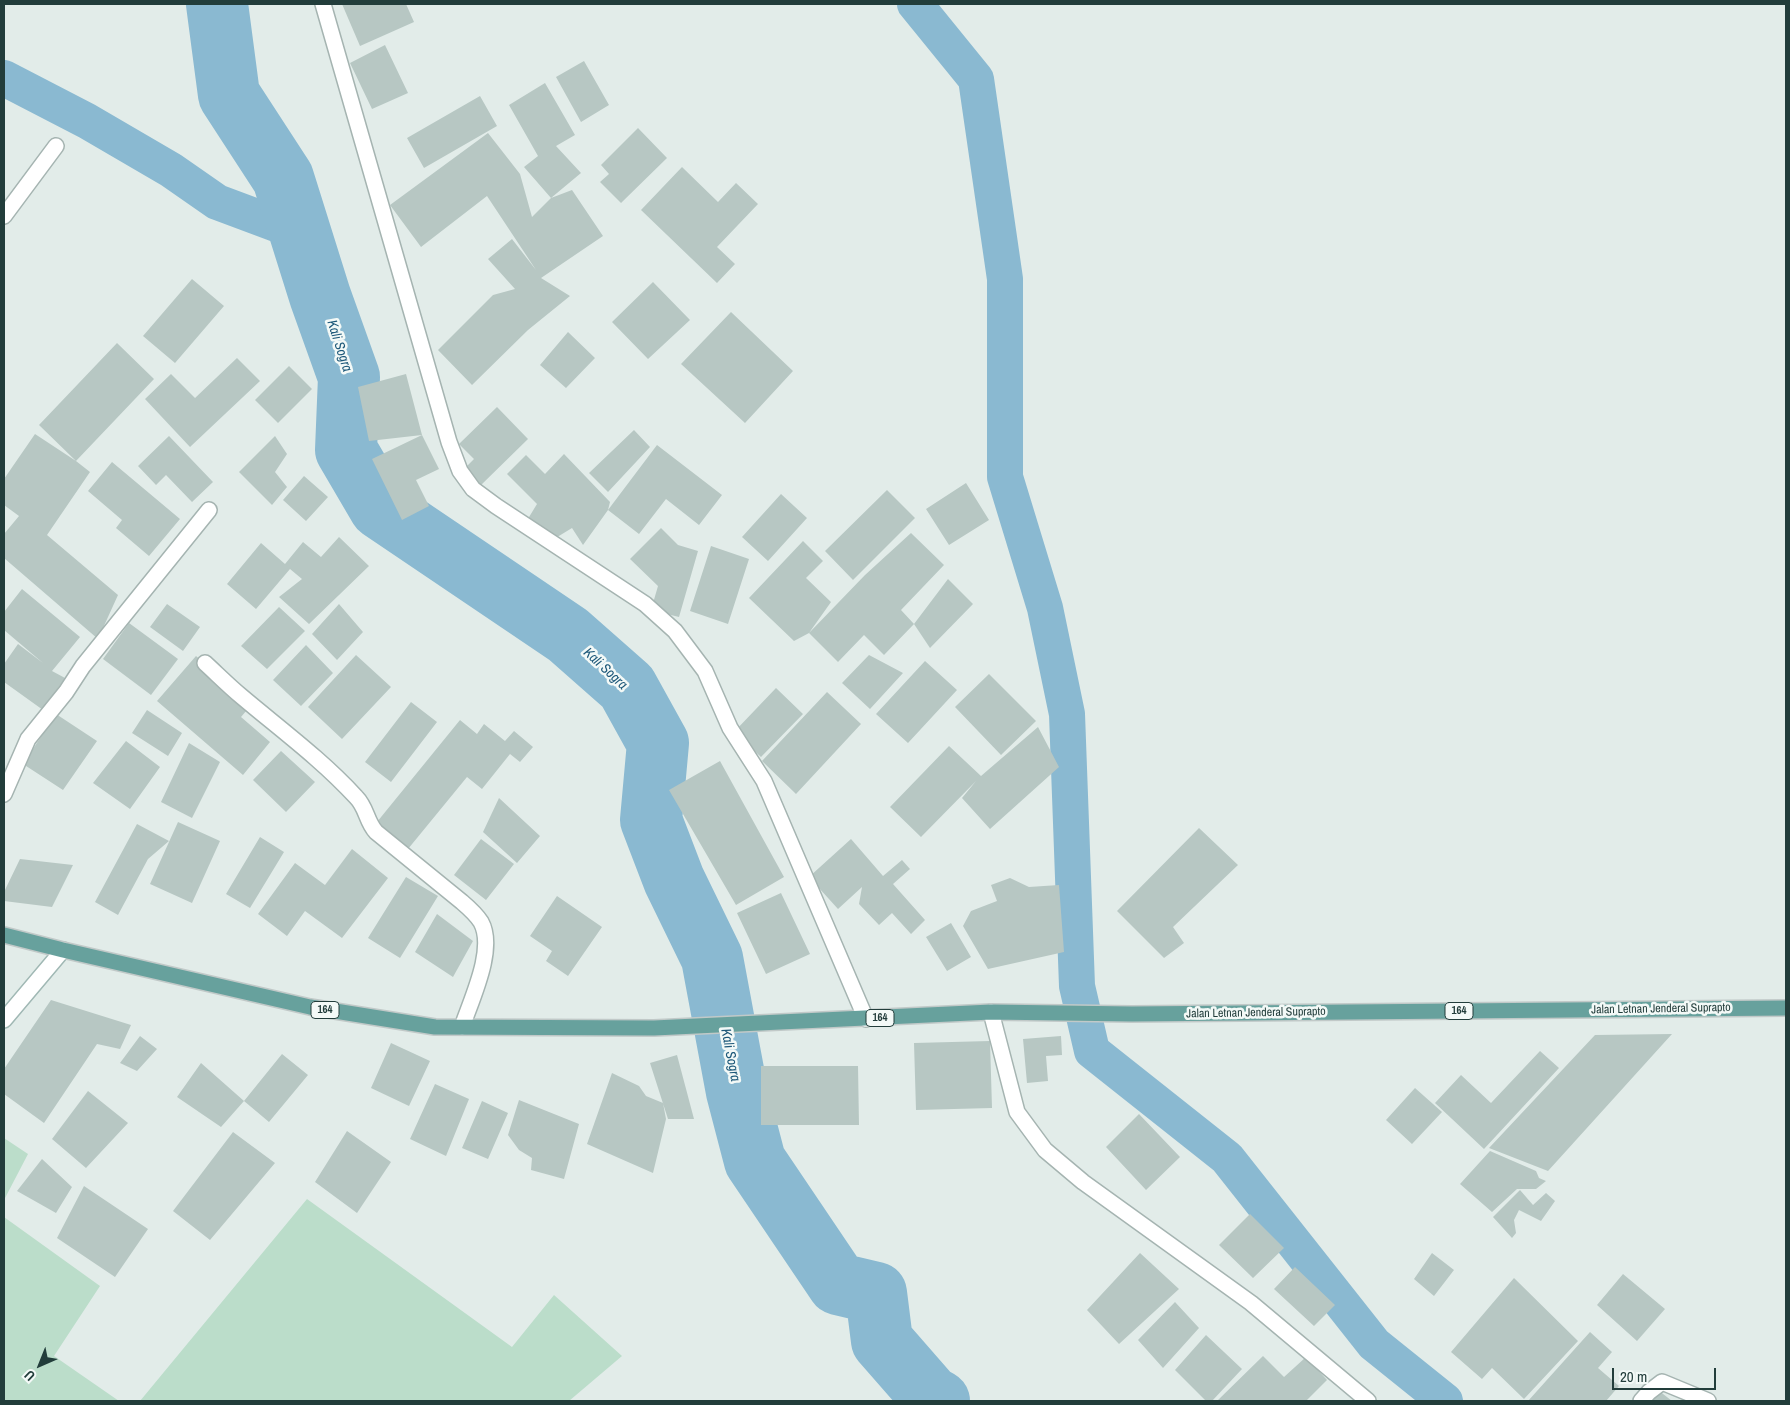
<!DOCTYPE html>
<html>
<head>
<meta charset="utf-8">
<style>
  body { margin:0 }
  #map { position:relative; width:1790px; height:1405px; overflow:hidden; background:#e2ece9; font-family:"Archivo Narrow",sans-serif }
  canvas { display:block }
  .frame { position:absolute; inset:0; border:5px solid #223d3b; pointer-events:none }
  .north { position:absolute; left:15px; top:1340px; width:50px; height:50px; -webkit-text-stroke:4px #f3f9f7; paint-order:stroke; rotate:224deg; font-size:14px; font-weight:700; line-height:20px; text-align:center; color:#223d3b }
  .north::after { content:''; display:block; margin:auto; width:18px; height:22px; background:#223d3b; clip-path:polygon(50% 0,100% 100%,50% 72%,0 100%) }
  .scale { position:absolute; left:1612px; top:1368px; width:104px; height:22px; box-sizing:border-box; border:2px solid #223d3b; border-top:0; padding-left:6px; font-size:15px; line-height:18px; white-space:nowrap; color:#223d3b; -webkit-text-stroke:4px #f3f9f7; paint-order:stroke }
</style>
</head>
<body>
<div id="map">
<canvas width="1790" height="1405"></canvas>
<div class="frame"></div>
<div class="north">U</div>
<div class="scale">20 m</div>
</div>
<script>
const ctx = document.querySelector('canvas').getContext('2d');
ctx.lineJoin = 'round';
function fill(path, color) { ctx.fillStyle = color; ctx.fill(path, 'evenodd'); }
function trace(path, color, width, dash) { ctx.strokeStyle = color; ctx.lineWidth = width; ctx.lineCap = dash ? 'butt' : 'round'; ctx.setLineDash(dash || []); ctx.stroke(path); }
function write(font, color, halo, rows, align = 'center') {
  ctx.font = font + ' "Archivo Narrow",sans-serif'; ctx.lineWidth = 5; ctx.setLineDash([]); ctx.textBaseline = 'middle'; ctx.strokeStyle = halo; ctx.fillStyle = color; for (const [text, x, y, turn = 0] of rows) {
    ctx.save(); ctx.translate(x, y); ctx.rotate((+turn || 0) * Math.PI / 180); ctx.textAlign = isNaN(turn) ? turn : align; if (halo) ctx.strokeText(text, 0, 0); ctx.fillText(text, 0, 0); ctx.restore();
  }
}
fill(new Path2D(`
  M4,1138L28,1154L4,1200Z
  M307,1199L512,1347L554,1295L622,1356L569,1401H140Z
  M4,1217L100,1286L54,1356L119,1401H4Z`), '#bbddca');
trace(new Path2D(`
  M919,1401L930,1396`), '#8ab9d1', 10);
trace(new Path2D(`
  M915,4L976,79L1005,279V477L1045,608L1067,714L1077,986L1092,1051L1227,1158L1374,1344L1445,1401
  M4,78L87,121L171,170L217,202L300,233`), '#8ab9d1', 36);
trace(new Path2D(`
  M217,4L229,95L283,178L320,296L349,377L346,450L380,508L568,635L627,687L658,743L651,820L674,880L712,958L737,1092L755,1161L838,1284L876,1293L882,1341L930,1396L939,1401`), '#8ab9d1', 62);
fill(new Path2D(`
  M342,4H406L414,22L360,46Z
  M385,45L408,93L372,109L350,63Z
  M584,61L609,105L581,122L556,77Z
  M545,83L575,135L556,146L581,173L551,198L524,167L538,156L509,105Z
  M480,96L497,126L424,168L407,138Z
  M638,128L667,158L621,203L600,182L609,174L601,165Z
  M488,133L520,174L532,217L551,198L572,190L603,236L541,278L570,296L528,330L472,385L438,350L493,295L515,289L488,259L512,239L536,270L487,196L421,247L390,205Z
  M682,167L718,202L736,183L758,204L717,247L735,264L717,283L641,210Z
  M192,279L224,306L175,363L143,336Z
  M653,282L690,320L648,359L612,322Z
  M731,312L793,371L745,423L681,364Z
  M568,332L595,358L566,388L540,365Z
  M117,343L154,379L76,461L39,425Z
  M237,358L260,381L190,447L145,399L171,374L195,398Z
  M289,366L312,389L278,423L255,400Z
  M406,374L422,435L439,469L416,480L429,506L402,520L372,459L422,435L369,441L358,387Z
  M497,407L528,439L479,487L463,470L474,459L459,444Z
  M634,430L650,447L608,492L589,473Z
  M35,434L76,461L90,472L47,535L118,595L98,639L4,558V534L19,516L4,505V479Z
  M169,436L213,482L192,502L166,475L156,485L138,466Z
  M275,436L287,454L275,472L287,487L272,505L239,472Z
  M657,445L722,495L699,525L666,499L639,534L608,510Z
  M564,454L610,502L608,510L583,545L572,528L554,539L526,522L537,504L507,474L526,455L545,474Z
  M112,462L180,519L149,556L116,528L122,520L88,491Z
  M304,476L328,497L306,521L283,500Z
  M966,483L989,520L949,545L926,509Z
  M887,490L915,518L853,580L825,551Z
  M781,494L807,518L768,561L742,537Z
  M661,528L678,545L698,551L679,617L651,610L658,586L630,559Z
  M911,533L944,565L901,610L914,624L884,655L864,635L838,662L809,633L794,641L749,598L803,541L823,561L806,578L831,602L809,633L865,575Z
  M339,537L369,566L309,624L279,597L302,579L290,569L256,609L227,584L261,543L285,564L303,542L321,557Z
  M711,546L749,559L728,624L690,611Z
  M948,579L973,604L930,648L914,624Z
  M22,589L80,637L52,671L65,678L43,710L4,682V664L18,644L43,663L4,630V612Z
  M167,604L200,627L183,651L150,627Z
  M339,604L363,632L337,660L312,634Z
  M279,607L305,631L267,669L241,646Z
  M129,623L178,659L151,695L103,659Z
  M306,645L333,673L301,706L273,680Z
  M356,655L391,687L342,739L308,707Z
  M869,655L903,673L870,709L842,683Z
  M196,656L252,704L241,717L270,742L243,775L157,701Z
  M925,661L957,690L908,743L876,714Z
  M989,674L1036,721L1001,755L955,707Z
  M776,688L803,714L761,757L734,732Z
  M827,692L861,724L796,794L762,761Z
  M411,702L437,722L391,782L365,762Z
  M147,710L182,733L168,756L132,733Z
  M56,714L97,741L63,790L23,764Z
  M460,720L477,734L484,724L505,741L514,731L533,747L520,762L510,754L482,789L467,777L408,849L377,822Z
  M1038,727L1059,767L990,829L962,798L976,781L921,837L890,807L949,746L981,776Z
  M126,741L160,767L130,809L93,783Z
  M189,743L220,762L192,818L161,802Z
  M281,751L315,782L286,812L253,780Z
  M720,761L784,877L736,905L669,790Z
  M499,798L540,836L517,863L483,832Z
  M178,822L220,841L192,903L150,884Z
  M137,824L169,841L148,859L118,915L95,902Z
  M1199,828L1238,865L1173,927L1184,943L1164,958L1117,911Z
  M260,837L284,852L250,908L226,894Z
  M481,839L514,864L486,900L454,875Z
  M851,839L883,876L902,860L910,869L893,884L925,920L911,934L892,913L879,925L859,904L862,887L838,909L809,877Z
  M352,849L388,878L342,938L305,911L287,936L258,914L295,863L325,885Z
  M20,859L73,865L52,907L4,901V892Z
  M406,877L438,896L400,958L368,938Z
  M1010,878L1029,887L1059,885L1064,952L988,969L963,926L971,911L997,901L991,885Z
  M781,893L810,954L766,974L737,913Z
  M557,896L602,927L568,976L546,961L552,951L530,936Z
  M437,914L473,941L453,977L415,952Z
  M951,923L971,957L947,971L926,937Z
  M51,1000L131,1025L120,1049L97,1044L44,1123L4,1094V1069Z
  M1672,1034L1548,1171L1489,1148L1595,1035Z
  M140,1036L157,1049L137,1071L120,1063Z
  M1061,1036L1062,1055L1046,1056L1048,1081L1027,1083L1023,1039Z
  M990,1041L992,1108L916,1110L914,1043Z
  M391,1043L430,1061L409,1106L371,1088Z
  M1540,1051L1559,1068L1484,1149L1435,1103L1461,1075L1491,1103Z
  M282,1054L308,1075L269,1122L244,1101L221,1127L177,1097L201,1063L244,1101Z
  M677,1055L694,1119H668L650,1063Z
  M761,1066H858L859,1125H761Z
  M612,1073L639,1086L646,1096L663,1103L666,1119L653,1173L587,1144Z
  M435,1084L469,1099L446,1156L410,1139Z
  M1415,1088L1442,1112L1412,1144L1386,1120Z
  M88,1091L128,1123L86,1168L52,1139Z
  M519,1100L579,1124L564,1179L531,1170L532,1158L519,1150L508,1135Z
  M482,1101L508,1113L488,1159L462,1148Z
  M1139,1114L1180,1157L1146,1190L1106,1147Z
  M347,1131L391,1162L357,1213L315,1182Z
  M233,1132L275,1163L210,1240L173,1211Z
  M1490,1151L1536,1171L1539,1178L1546,1181L1536,1189H1517L1492,1212L1460,1184Z
  M42,1159L72,1187L56,1213L17,1191Z
  M84,1186L148,1229L115,1277L57,1238Z
  M1520,1190L1533,1205L1546,1193L1555,1201L1541,1221L1519,1210L1514,1220L1516,1233L1512,1238L1493,1217Z
  M1250,1214L1284,1248L1253,1278L1219,1245Z
  M1140,1253L1179,1289L1119,1344L1087,1310Z
  M1432,1253L1454,1270L1434,1296L1414,1279Z
  M1295,1267L1335,1305L1314,1326L1274,1289Z
  M1623,1274L1665,1309L1637,1341L1597,1305Z
  M1514,1278L1578,1341L1524,1399L1492,1368L1482,1379L1451,1352Z
  M1175,1302L1199,1328L1163,1368L1138,1340Z
  M1590,1332L1612,1352L1598,1368L1619,1386L1606,1401H1528Z
  M1206,1335L1242,1369L1212,1401H1206L1175,1370Z
  M1263,1356L1284,1377L1306,1357L1327,1380L1306,1401H1217Z
  M1658,1390L1672,1401H1649Z`), '#b7c7c3');
const street = new Path2D(`
  M323,4L449,442L460,471L473,489L496,506L645,604L675,631L705,671L730,728L764,781L866,1019
  M4,216L56,146
  M205,663C217,674 229,686 241,696C280,729 321,759 356,797C367,808 366,821 376,832L462,902C469,908 476,914 481,922C496,949 471,1000 462,1027
  M4,794L28,739L66,692L83,666L209,510
  M991,1012L1017,1112L1045,1150L1083,1182L1251,1303L1368,1401
  M1641,1401L1649,1392L1662,1382L1708,1401`);
const secondary = new Path2D(`
  M4,1020L63,950`);
const primary = new Path2D(`
  M4,935L63,950L310,1007L435,1027L654,1028L991,1012L1132,1014L1786,1008`);
trace(street, '#a5b4b1', 18);
trace(secondary, '#a0b8b4', 18);
trace(primary, '#c1c9c8', 18);
trace(street, '#fff', 15);
trace(secondary, '#fff', 15);
trace(primary, '#67a19d', 15);
for (const [x, y, w] of [
  [325,1010,28],
  [1459,1011,28],
  [880,1018,28]
]) { const box = new Path2D(); box.roundRect(x - w / 2, y - 8.5, w, 17, 4); ctx.fillStyle = '#f3f9f7'; ctx.fill(box); trace(box, '#223d3b', 1); }
write('bold 11px', '#223d3b', null, [
  ["164",325,1010],
  ["164",1459,1011],
  ["164",880,1018]
]);
write('12px', '#223d3b', '#f3f9f7', [
  ["Jalan Letnan Jenderal Suprapto",1661,1009,-1],
  ["Jalan Letnan Jenderal Suprapto",1256,1013,-1]
]);
write('italic 14px', '#1d5879', '#f3f9f7', [
  ["Kali Sogra",339,346,72],
  ["Kali Sogra",605,669,43],
  ["Kali Sogra",730,1055,79]
]);
</script>
</body>
</html>
